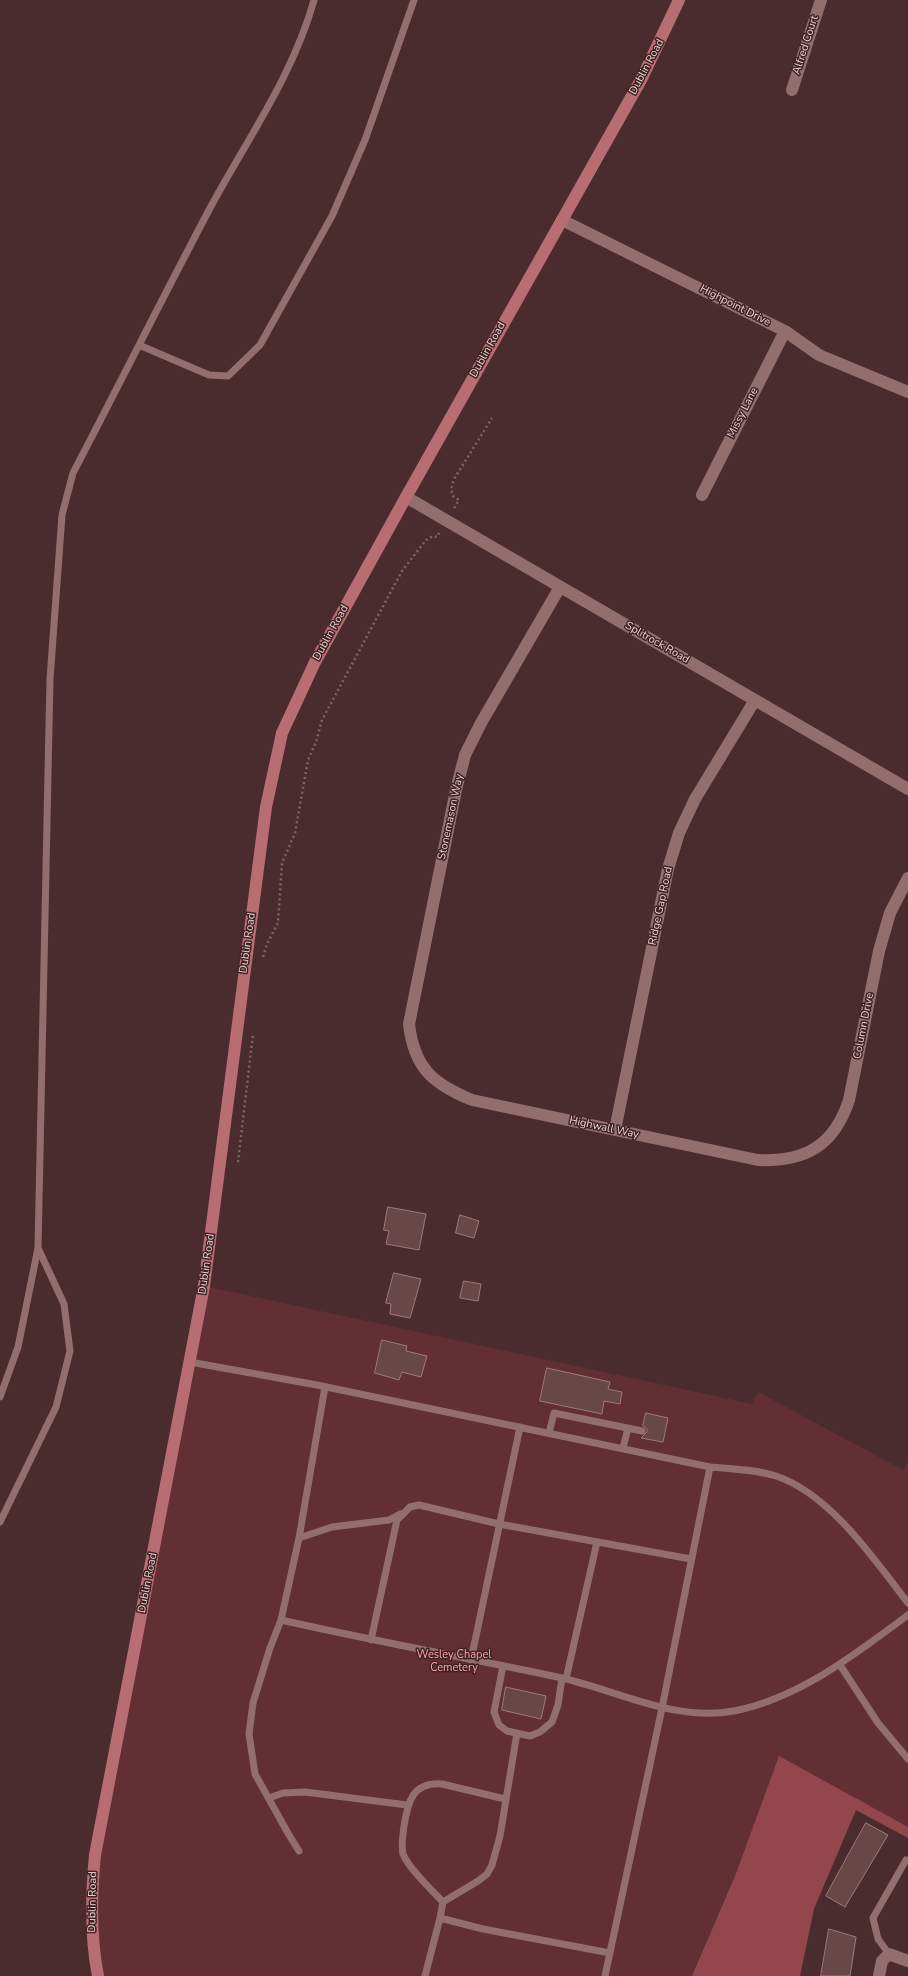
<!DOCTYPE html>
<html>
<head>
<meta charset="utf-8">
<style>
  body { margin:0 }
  canvas { display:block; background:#4b2c2e }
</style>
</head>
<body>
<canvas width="908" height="1976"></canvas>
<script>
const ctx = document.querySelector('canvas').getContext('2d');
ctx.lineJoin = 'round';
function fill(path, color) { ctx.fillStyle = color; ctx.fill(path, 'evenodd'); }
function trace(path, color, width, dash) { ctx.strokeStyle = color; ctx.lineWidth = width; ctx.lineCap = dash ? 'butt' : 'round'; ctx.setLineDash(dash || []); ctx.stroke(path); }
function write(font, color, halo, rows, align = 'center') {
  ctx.font = font + ' "Nunito Sans",sans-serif'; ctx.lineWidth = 3; ctx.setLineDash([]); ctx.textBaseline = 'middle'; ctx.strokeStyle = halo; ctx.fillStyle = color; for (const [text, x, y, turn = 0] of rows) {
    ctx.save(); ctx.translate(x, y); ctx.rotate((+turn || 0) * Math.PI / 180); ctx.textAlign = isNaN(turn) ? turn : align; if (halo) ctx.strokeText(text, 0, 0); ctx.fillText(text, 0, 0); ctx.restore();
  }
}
fill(new Path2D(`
  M204,1286L752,1404L758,1392L903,1470L908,1462V1827L779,1757L735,1876L692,1976H98L92,1890Z`), '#623034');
fill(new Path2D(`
  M779,1756L908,1827V1838L856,1810L814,1909L800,1976H692L735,1876Z`), '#93474d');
const building = new Path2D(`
  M388,1207L426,1214L419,1250L386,1244L389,1231L384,1230Z
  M460,1215L479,1221L474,1238L456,1233Z
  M394,1273L421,1279L410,1318L390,1314L391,1304L386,1303Z
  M464,1281L481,1284L478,1301L460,1298Z
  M382,1340L407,1346L406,1351L427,1356L421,1377L402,1372L399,1380L375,1373Z
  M547,1368L610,1382L608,1389L622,1392L620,1404L604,1401L602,1414L540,1401Z
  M646,1413L668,1418L663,1442L641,1438L647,1432V1429L643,1426Z
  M506,1687L546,1696L541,1719L502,1710Z
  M866,1823L888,1835L845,1907L826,1896Z
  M829,1929L856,1937L850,1976H821Z`);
fill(building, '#684748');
trace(building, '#9e797b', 1);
trace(new Path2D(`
  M454,508L459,500L453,496L451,489L454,479L492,418
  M263,957L267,944L278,923L282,863L295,833L308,760L316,742L322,720L402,571L426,540L433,536L437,537L439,533
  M238,1162L253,1034`), '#7f6465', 2.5, [2, 3]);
trace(new Path2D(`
  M139,345L209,375L228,376L260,345L332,216L365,140L414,0
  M190,1362L317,1385L710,1467L662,1708L605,1976
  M325,1387L299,1538L281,1620C374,1641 468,1658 562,1678C619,1691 674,1722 734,1711C800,1698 855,1654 908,1615
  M0,1397L18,1347L38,1248L50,679L62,515L73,473C119,385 163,297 209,210C246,141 293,76 314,0
  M549,1433L554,1413L642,1431
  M623,1448L628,1428
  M710,1467C732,1469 754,1469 776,1476C830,1494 874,1559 908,1603
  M0,1522L56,1407L70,1351L64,1304L38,1248
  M299,1538L332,1527L389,1520L400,1514
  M281,1620L270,1648L253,1703L249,1734L255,1774L289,1835L299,1851
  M371,1640L397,1520L410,1507L419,1505L499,1524L691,1559
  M471,1660L520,1427
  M840,1665L878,1723L908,1759
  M503,1666L494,1712L499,1725L507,1731L530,1736L540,1732L552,1722L558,1705L562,1678
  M566,1679L597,1542
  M269,1798L283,1793L305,1792L407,1805
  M505,1799L442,1784C412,1782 408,1802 404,1826C403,1834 401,1846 403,1854C409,1869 431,1889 443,1902L478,1881L487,1874L492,1865L500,1836L517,1733
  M443,1902L440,1918L483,1929L610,1953
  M889,1954L878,1939L873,1918L906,1860
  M425,1976L440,1918`), '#926e6f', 7);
trace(new Path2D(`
  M792,90L821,0
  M562,220L785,331L819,355L908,392
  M702,495L785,331
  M406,497L908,789
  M560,587L481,723L465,755L456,790L409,1024C414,1068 433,1084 472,1100L758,1160C805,1162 834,1146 849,1100L879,951L890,913L908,878
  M615,1130L668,869L679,833L695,799L755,700
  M879,1976L882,1961L889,1954L908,1961`), '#926e6f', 12);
trace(new Path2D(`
  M98,1976C90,1936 91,1896 95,1855L204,1286L266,807L282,733L315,662L406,497L642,78L679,0`), '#b86d73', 12);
write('11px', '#e8d3d4', '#402224', [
  ["Alfred Court",806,45,-72],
  ["Dublin Road",647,67,-62],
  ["Highpoint Drive",735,306,27],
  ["Dublin Road",488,350,-61],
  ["Missy Lane",743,413,-63],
  ["Dublin Road",331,633,-61],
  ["Splitrock Road",657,643,30],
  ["Stonemason Way",451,817,-78],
  ["Ridge Gap Road",661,906,-78],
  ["Dublin Road",248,943,-82],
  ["Column Drive",864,1026,-79],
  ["Highwall Way",604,1128,12],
  ["Dublin Road",207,1264,-82],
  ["Dublin Road",148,1583,-79],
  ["Dublin Road",93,1902,-89]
]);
write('11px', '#fda4a9', '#402224', [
  ["Wesley Chapel",454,1655],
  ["Cemetery",454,1668]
]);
</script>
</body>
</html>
